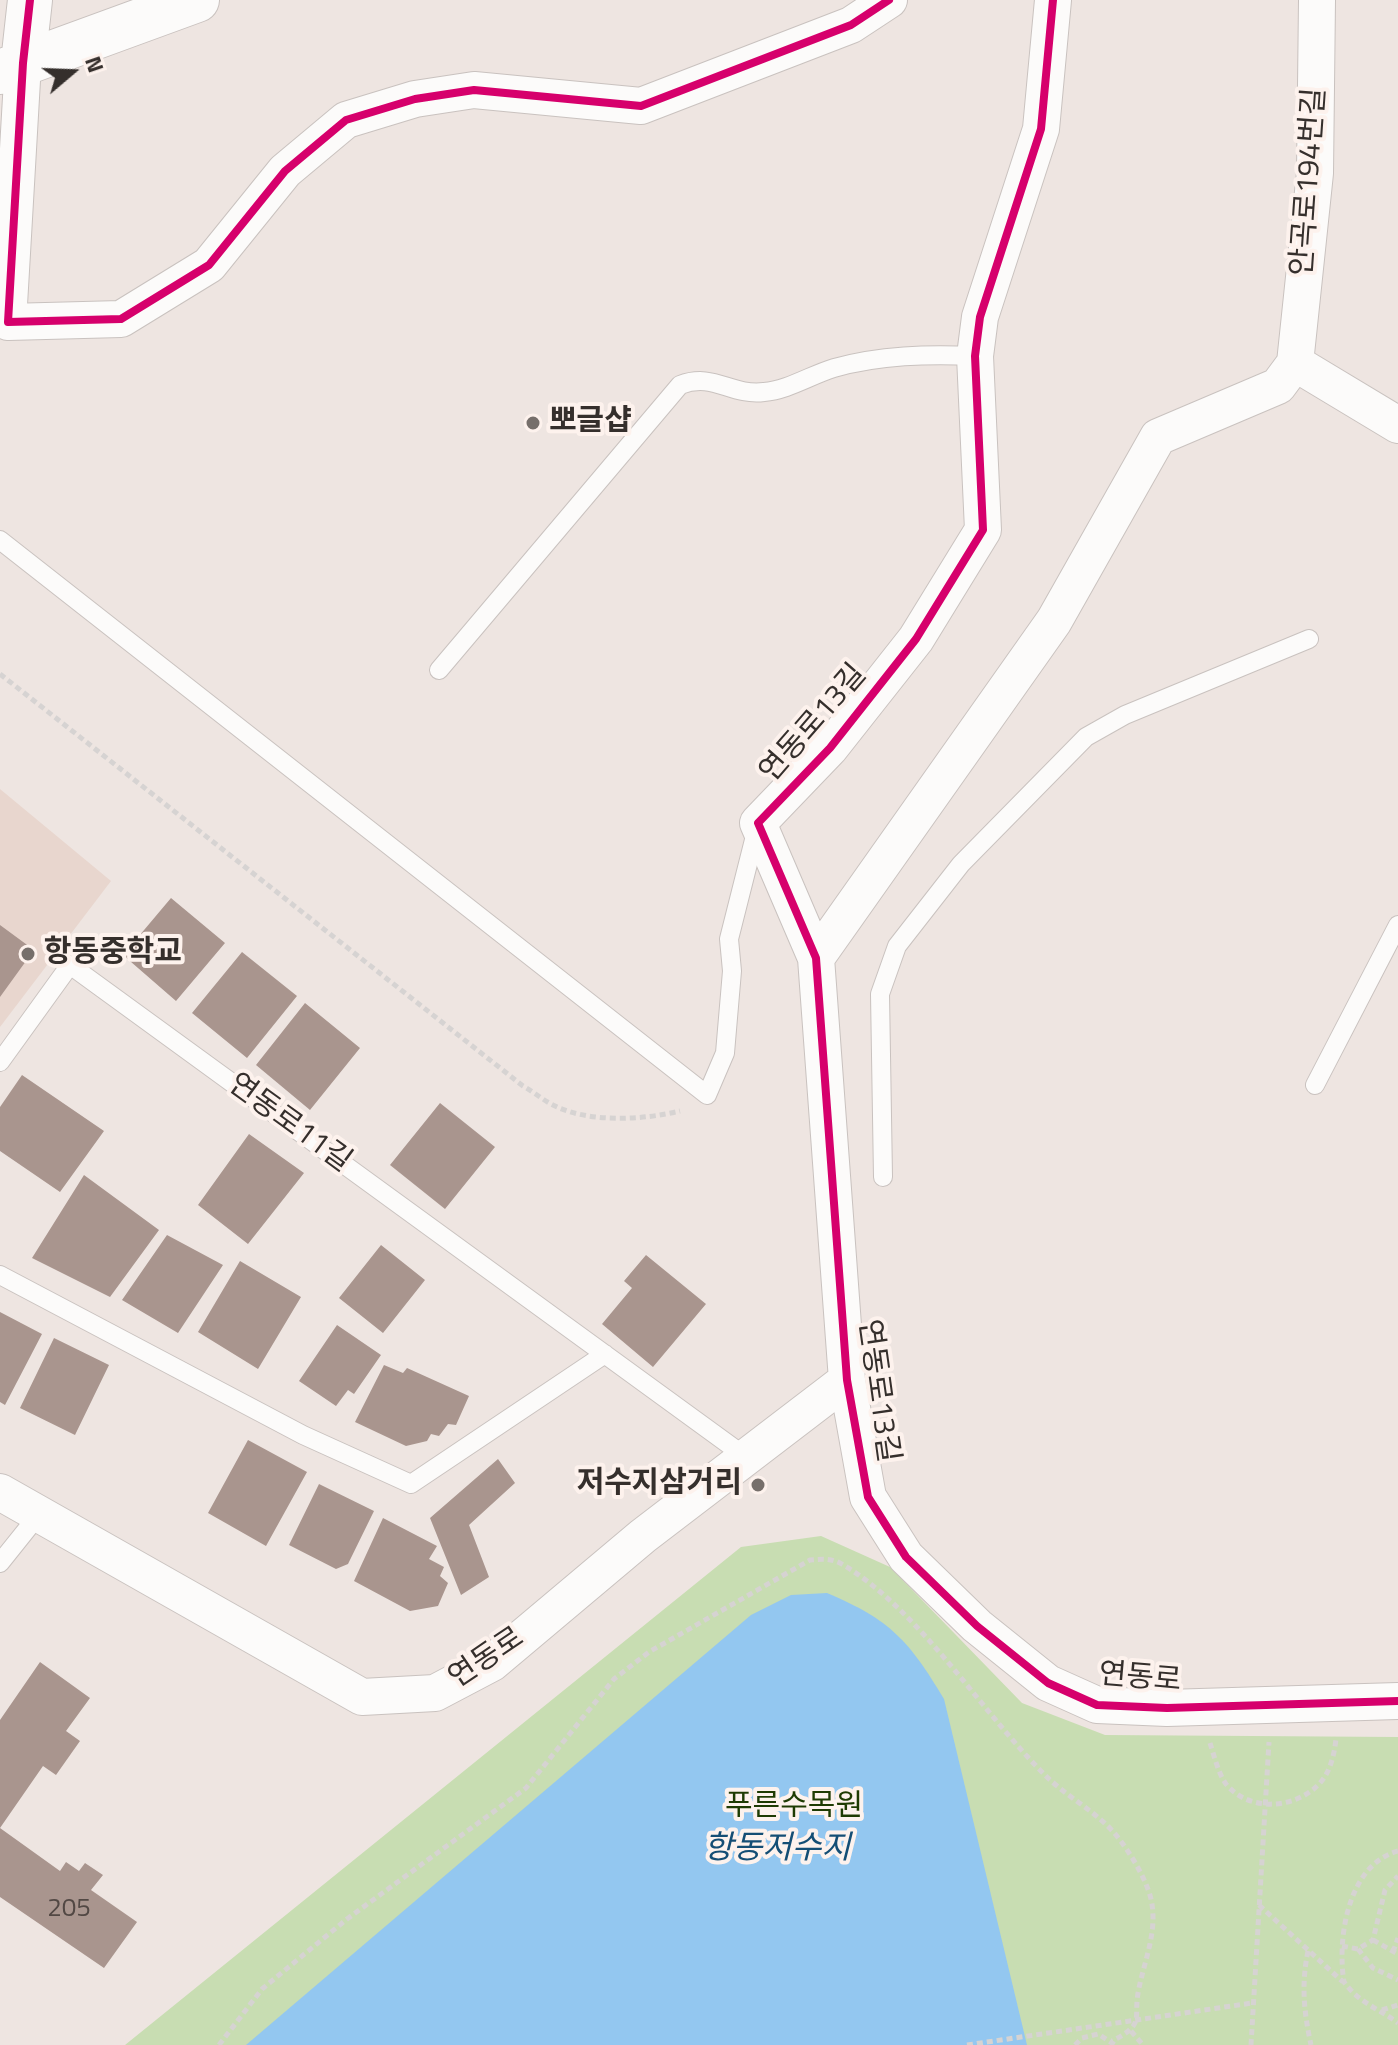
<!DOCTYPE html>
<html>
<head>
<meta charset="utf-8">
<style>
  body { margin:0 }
  #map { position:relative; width:1398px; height:2045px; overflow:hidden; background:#eee5e1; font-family:"Titillium Web",sans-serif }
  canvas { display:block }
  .north { position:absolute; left:32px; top:32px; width:80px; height:80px; -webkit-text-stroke:6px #fdf2ed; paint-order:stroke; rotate:71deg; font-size:22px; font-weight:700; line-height:32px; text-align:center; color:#352f2c }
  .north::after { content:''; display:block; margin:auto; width:28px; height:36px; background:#352f2c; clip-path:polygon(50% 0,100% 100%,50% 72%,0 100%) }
</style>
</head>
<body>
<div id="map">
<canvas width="1398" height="2045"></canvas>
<div class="north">N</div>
</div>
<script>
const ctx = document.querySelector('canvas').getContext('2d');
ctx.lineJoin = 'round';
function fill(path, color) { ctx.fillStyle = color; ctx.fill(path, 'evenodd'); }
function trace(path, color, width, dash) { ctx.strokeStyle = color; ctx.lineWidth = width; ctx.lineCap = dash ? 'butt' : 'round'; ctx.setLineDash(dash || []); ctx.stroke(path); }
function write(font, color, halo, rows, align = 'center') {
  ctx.font = font + ' "Titillium Web","Noto Sans KR",sans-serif'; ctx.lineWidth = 8; ctx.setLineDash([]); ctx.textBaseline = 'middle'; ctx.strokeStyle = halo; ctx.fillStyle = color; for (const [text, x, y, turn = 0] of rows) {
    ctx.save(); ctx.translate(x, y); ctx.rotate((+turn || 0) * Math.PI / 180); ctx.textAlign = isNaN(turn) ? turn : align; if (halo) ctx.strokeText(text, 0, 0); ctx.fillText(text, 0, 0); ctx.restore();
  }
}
fill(new Path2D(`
  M0,789L111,881L0,1027Z`), '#e8d6ce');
fill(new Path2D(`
  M821,1536L890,1567L1022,1703L1105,1735L1398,1737V2045H125L741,1547Z`), '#c8ddb2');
fill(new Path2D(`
  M827,1593C891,1620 909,1641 944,1699L1027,2045H246L751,1615L791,1595Z`), '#93c7f0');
fill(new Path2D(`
  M171,898L225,943L176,1001L123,955Z
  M0,925L34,950L0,997Z
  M242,952L297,996L247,1058L192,1013Z
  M305,1003L360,1048L310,1110L256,1065Z
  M22,1075L104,1131L60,1192L0,1151V1107Z
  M440,1103L495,1147L445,1209L390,1165Z
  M249,1134L304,1173L248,1244L198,1205Z
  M84,1175L159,1230L110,1297L32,1258Z
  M167,1235L223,1265L178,1333L122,1300Z
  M381,1245L425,1280L383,1333L339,1298Z
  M646,1255L706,1304L653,1367L602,1324L632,1288L624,1281Z
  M240,1261L301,1297L258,1369L198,1332Z
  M0,1312L42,1334L5,1405L0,1402Z
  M337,1325L381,1355L354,1394L348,1390L336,1406L299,1381Z
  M54,1338L109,1365L75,1435L20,1408Z
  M384,1365L403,1373L407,1368L469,1396L456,1425L448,1424L439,1436L431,1434L427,1441L406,1446L355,1422Z
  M248,1440L307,1472L266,1546L208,1513Z
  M498,1459L515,1483L469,1525L489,1577L461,1595L430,1518Z
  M319,1484L374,1511L348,1564L336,1569L289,1545Z
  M383,1518L437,1546L429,1559L444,1567L440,1576L448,1583L438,1606L410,1611L354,1581Z
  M40,1662L90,1698L66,1731L80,1741L56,1775L43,1766L0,1828V1720Z
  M0,1828L60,1871L66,1862L79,1871L85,1863L103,1875L91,1890L137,1922L104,1968L0,1897Z`), '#a9958e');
const lane = new Path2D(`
  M0,540L707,1095L725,1053L732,971L729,939L756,832
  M439,670L680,385C714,372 730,396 764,392C788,390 811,375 834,368C880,355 928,354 975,356
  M0,1062L70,965L746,1457
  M1315,1085L1398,925
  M883,1177L880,994L897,946L961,864L1086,737L1125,715L1309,639
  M0,1275L303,1435L411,1484L605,1354
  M0,1563L40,1513`);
const street = new Path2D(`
  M1053,0L1041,129L980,317L975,356L983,530L916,639L830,748L758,823L816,958L847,1380L868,1497L906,1557L977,1626L1048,1683L1097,1705L1167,1708L1398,1701
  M23,63L8,322L121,319L209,265L285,171L346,120L415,99L474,90L641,106L851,25L889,0
  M1295,363L1315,173L1317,0
  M816,958L1054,621L1158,437L1278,386L1295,363L1398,425
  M0,1492L362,1697L435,1693L492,1663L643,1536L847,1380`);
const secondary = new Path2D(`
  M23,63L30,0
  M0,72L197,0`);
trace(lane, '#c9c2bf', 20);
trace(street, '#c9c2bf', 38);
trace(secondary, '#c9c2bf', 46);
trace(new Path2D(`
  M0,674L523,1086C534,1092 544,1101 555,1106C590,1123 643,1120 680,1111
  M1210,1743C1214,1755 1218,1773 1226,1784C1249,1812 1293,1809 1317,1786C1330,1774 1334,1756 1336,1739
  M1398,1851C1347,1865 1337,1940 1344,1982C1359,2003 1378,2008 1398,2023
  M1259,1905L1343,1982
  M1373,1940L1398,1954
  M1342,1946L1358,1949L1373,1940L1385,1890L1398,1876
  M1358,1949L1373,1968L1398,1980
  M1308,1951C1301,1985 1304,2012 1311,2045
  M1393,1952L1398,1938
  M1382,2010L1398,2005
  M1131,2031L1143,2045
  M219,2045L262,1989L347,1919L526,1788L614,1679L649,1652L810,1560C824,1559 833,1558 845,1566C921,1612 982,1713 1046,1776C1067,1797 1097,1812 1116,1835C1129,1851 1146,1878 1151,1899C1158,1930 1145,1959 1139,1988C1132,2020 1147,2023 1112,2041
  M967,2045L1252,2003
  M1075,2045L1082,2038L1098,2034L1115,2045
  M1251,2045L1269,1742`), '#d6d3d2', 5, [6, 4]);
trace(lane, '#fcfbfa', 18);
trace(street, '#fcfbfa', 36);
trace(secondary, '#fcfbfa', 44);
trace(new Path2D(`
  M30,0L23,63L8,322L121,319L209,265L285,171L346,120L415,99L474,90L641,106L851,25L889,0
  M1053,0L1041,129L980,317L975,356L983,530L916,639L830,748L758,823L816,958L847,1380L868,1497L906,1557L977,1626L1048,1683L1097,1705L1167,1708L1398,1701`), '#d6006c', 8);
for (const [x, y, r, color] of [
  [533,423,8,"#766f6b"],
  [28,954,8,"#766f6b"],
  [758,1485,8,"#766f6b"]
]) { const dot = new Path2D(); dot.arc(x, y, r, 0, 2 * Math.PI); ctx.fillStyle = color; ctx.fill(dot); trace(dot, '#fdf2ed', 3); }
write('26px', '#524844', null, [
  ["205",69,1910]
]);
write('30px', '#352f2c', '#fdf2ed', [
  ["안곡로194번길",1310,182,-86],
  ["연동로13길",814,724,-49],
  ["연동로11길",289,1124,36],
  ["연동로13길",877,1391,82],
  ["연동로",487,1659,-34],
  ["연동로",1140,1679,5]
]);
write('bold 30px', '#352f2c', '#fdf2ed', [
  ["뽀글샵",549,423],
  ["항동중학교",44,954],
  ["저수지삼거리",742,1485,"right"]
], 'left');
write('30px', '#1e3b03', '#fdf2ed', [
  ["푸른수목원",794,1808]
]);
write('italic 32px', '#144e75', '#fdf2ed', [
  ["항동저수지",777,1850]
]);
</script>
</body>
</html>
